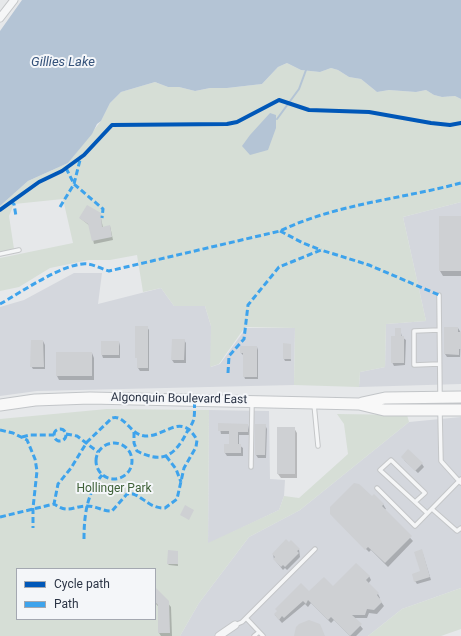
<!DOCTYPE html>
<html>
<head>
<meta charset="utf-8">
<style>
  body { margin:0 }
  #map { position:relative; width:461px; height:636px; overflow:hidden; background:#e6e8ea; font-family:Roboto,sans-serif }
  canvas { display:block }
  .legend { position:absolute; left:16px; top:568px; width:140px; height:52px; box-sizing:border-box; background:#f4f6f9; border:1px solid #a4a8b1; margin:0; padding:5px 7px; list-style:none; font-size:12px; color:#2b3445 }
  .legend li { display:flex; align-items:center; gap:8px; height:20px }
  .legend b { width:20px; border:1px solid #a4a8b1 }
</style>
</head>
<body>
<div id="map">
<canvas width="461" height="636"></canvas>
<ul class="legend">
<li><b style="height:5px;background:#0057b8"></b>Cycle path</li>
<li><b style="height:5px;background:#3ea3ec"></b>Path</li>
</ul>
</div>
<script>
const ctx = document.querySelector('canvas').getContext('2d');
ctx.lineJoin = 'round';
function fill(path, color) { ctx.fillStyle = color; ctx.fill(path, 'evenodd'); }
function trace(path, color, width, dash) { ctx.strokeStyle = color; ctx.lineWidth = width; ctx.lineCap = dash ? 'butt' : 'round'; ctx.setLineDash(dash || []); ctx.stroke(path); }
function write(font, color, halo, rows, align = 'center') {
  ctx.font = font + ' Roboto,sans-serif'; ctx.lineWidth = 4; ctx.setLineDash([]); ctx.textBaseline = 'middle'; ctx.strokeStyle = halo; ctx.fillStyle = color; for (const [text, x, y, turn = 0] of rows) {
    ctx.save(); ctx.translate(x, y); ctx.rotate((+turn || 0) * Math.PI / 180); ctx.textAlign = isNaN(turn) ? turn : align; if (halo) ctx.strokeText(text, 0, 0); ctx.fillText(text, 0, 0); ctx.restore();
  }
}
fill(new Path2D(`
  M461,202V384L359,387L360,372L385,367L386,324L426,321L403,217Z
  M74,273H102L98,304L161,288L174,306H205L211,326V367L220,364L246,328H295L294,385L37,391L0,396V307L24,300Z
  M209,410L269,411L270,479L285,480L284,496L279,510L208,544Z
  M461,417V588L402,609L368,636H180L199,603L249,537L300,510L409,422Z`), '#d4d7dd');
fill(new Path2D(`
  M287,63L301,70L320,72L331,68L338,70L349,77L361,79L377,92L389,90L416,92L426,90L434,95L442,97L455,96L461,99V202L403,217L426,321L386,324L385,367L360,372L359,387L294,385L295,328L245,327L219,364L210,367L211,326L205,306H174L161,288L143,292L137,255L110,260H89L50,268L19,287L0,291V258L73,243L63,199L14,204L9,216L14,249L0,252V206L28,181L68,163L101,121L110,103L121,92L155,82L168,87H179L195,91L210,88H227L262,84L278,67Z
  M107,409L209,410L208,543L279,510L284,496L299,498L348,454L344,424L337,414L407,415L409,422L300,510L249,537L199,603L180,636H0V419ZM17,569H155V619H17Z
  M461,588V629L441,636H368L402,609Z`), '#d6ded6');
fill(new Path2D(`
  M22,0H461V99L455,96L442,97L434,95L426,90L416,92L389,90L377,92L361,79L349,77L338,70L331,68L320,72L301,70L287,63L278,67L262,84L227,88H210L195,91L179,87H168L155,82L121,92L110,103L101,121L97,124L92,134L68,163L28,181L0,206V31Z
  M270,113L276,115V128L268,150L250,155L242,146L250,135Z`), '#b4c4d5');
fill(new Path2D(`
  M100,213L103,228L110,226L113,240L94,244L90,226L80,218Z
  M440,217H461V276H443L440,271Z
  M147,327L149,330V371H140L138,368Z
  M458,328L461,333L460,357H447L445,354Z
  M400,329L402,337L406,340L405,365L394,366L392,362L396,337Z
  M184,340L186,343V363H174L172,360Z
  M43,341L45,345V369H33L31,366Z
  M102,342H119L120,346V358H103L102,355Z
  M290,345L291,361H285L284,359Z
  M241,347H257L258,350V379H245L244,376V356L241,353Z
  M92,353L94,358V380H59L57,376Z
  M219,424L248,425L250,435H239V445L243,448V456H227L225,453L230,445V434H221Z
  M265,425L267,429L266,458H258L256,455Z
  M294,428L297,433V478H281L278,474Z
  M404,460L422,464L424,467L418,473Z
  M372,498L383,504L386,509L384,510L413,541L388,567L371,550L369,552L331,514Z
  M299,549L300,557L287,570L285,568L283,570L274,559L273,554Z
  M177,552L178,566L169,565L168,564Z
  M423,554L431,580L417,584L415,581L421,572Z
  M369,576L371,580L368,584L378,594L380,598L379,599L384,606L377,614L369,613L367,618H354L363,629L356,636H350L334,620L331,623L311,603L308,607L305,604L282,623L275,615L309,593Z
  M155,588L171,607L172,636H161L159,633V607L155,603Z`), '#0003');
trace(new Path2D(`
  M277,119L299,89L306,70`), '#b4c4d5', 2);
fill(new Path2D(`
  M87,205L101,213L102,227L110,225L112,237L92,241L88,224L79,218Z
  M439,216H461V271H439Z
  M135,326H148V368H137V358H135Z
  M444,327H458V332H461V349H459V355L444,354Z
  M395,328H401V336H404V363H391V336H395Z
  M172,339H185L184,360H171Z
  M31,340H43L44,367H30Z
  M101,341H119V355H101Z
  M283,343L291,344V359H283Z
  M240,346H257V377H243V353H240Z
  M56,352H92V376H56Z
  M218,423L248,424V432H238V444H241V453H224V444H229V431H218Z
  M255,424H266L265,455H255Z
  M277,427H295V474H277Z
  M408,449L423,463L415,471L401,457Z
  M354,483L359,484L372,496L374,494L384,504L382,506L412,536L385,563L368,547L365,550L330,514V507Z
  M185,505L194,510L189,520L180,515Z
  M286,539L289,542L291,540L300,549L297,551L299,553L285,567L283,565L281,567L273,559L275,557L272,554Z
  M422,549L430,577L414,582L412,574L420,571L414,552Z
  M168,550L178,551V564H167Z
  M356,563L370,576L366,580L379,593L377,595L382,602L374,610L367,609L365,615H352L362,624L350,636L331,617L328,620L308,600L306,604L303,601L284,618L282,616L279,620L274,614L277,611L275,609L301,583L309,591L324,577L333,586Z
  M155,587L169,601L170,633H158V605L155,602Z
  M309,620L320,624L325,636H294L296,627L299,624Z`), '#ced0d3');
const lane = new Path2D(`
  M0,254L19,250
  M439,295L440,395
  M439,330L414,331V365L439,364
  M314,404L318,446
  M440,412L441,461L459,481L461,479
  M251,467L252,404
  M377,488L415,526L459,481L461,483
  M415,502L425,493L391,460L380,470L427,513
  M432,509L457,531L461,528
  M246,618L263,636
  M235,625L242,622L315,549
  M254,636L259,632`);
const street = new Path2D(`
  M0,18L14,0
  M219,636L235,625`);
const primary = new Path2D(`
  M362,403L385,398L461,397
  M0,405L35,400L90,398L359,404L384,410H461`);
trace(lane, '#c4c6c8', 5.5);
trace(street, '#c4c6c8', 9);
trace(primary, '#c2c5c8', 13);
trace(lane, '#f5f6f7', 3.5);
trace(street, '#f5f6f7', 7);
trace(primary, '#f8f8f8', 11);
trace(new Path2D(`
  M66,168L74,184L103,209L102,218
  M10,202L14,204L16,216
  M60,207L74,184L81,156
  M280,231L303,243L321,250
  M0,304C20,293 66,261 88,264C95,265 102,269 109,271L280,231C336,204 401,199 461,183
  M228,373L229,356L244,339L248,305L279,267L321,250L369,265L439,295
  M54 435a6 6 0 1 1 12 0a6 6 0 1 1-12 0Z
  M0,430L13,433L27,440L35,459L37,471L33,508V528
  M134,432V443L137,451C162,464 175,456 187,432C189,428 193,424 194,418C195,412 194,406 195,399
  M66,434L77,436L98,452
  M22,437L30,435H54
  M96 461a18 18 0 1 1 36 0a18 18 0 1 1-36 0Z
  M166,456L176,469L181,482
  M0,517L54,504L58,484L71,468L87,442L112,418C125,414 130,435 145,436C166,437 181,411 197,440L196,447L184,468L177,499L165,508C147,509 140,491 127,494L112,511C104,512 97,506 87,506C73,506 69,514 54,504
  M84,539C84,515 87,493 102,475`), '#3ea3ec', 3, [6, 3]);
trace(new Path2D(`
  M0,210L39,182L62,171L84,155L112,125L227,124L237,122L279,100L309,110L369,112L431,123L450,125L461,123`), '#0057b8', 4);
write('12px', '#2b3445', '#f4f6f9', [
  ["Algonquin Boulevard East",179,399,1]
]);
write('12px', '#3f6138', '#f4f6f9', [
  ["Hollinger Park",114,489]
]);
write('italic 13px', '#34527a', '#f4f6f9', [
  ["Gillies Lake",63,63]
]);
</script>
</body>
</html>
